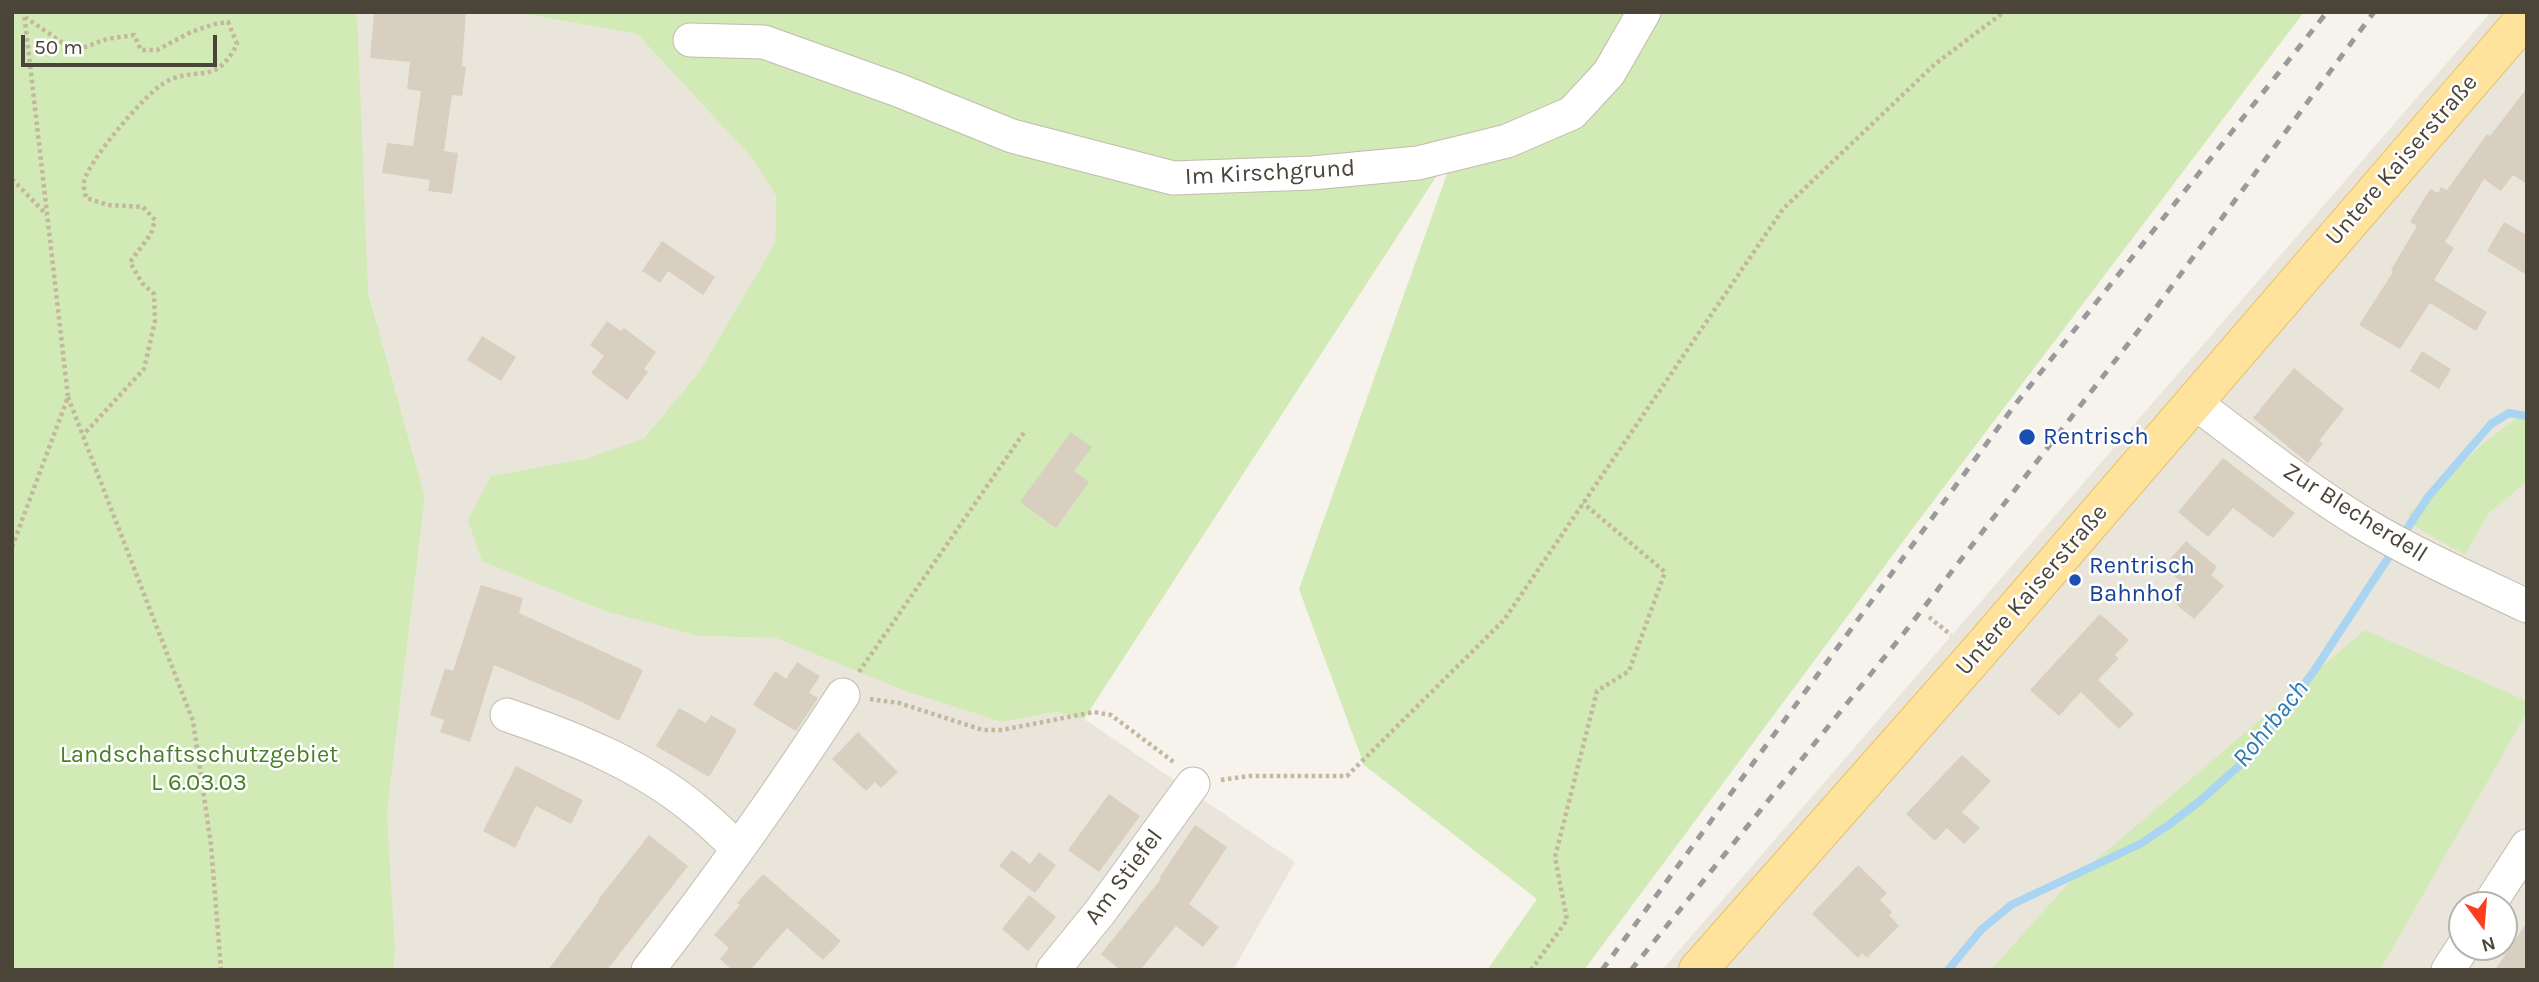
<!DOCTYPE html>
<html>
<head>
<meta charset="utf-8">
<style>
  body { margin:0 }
  #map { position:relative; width:2539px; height:982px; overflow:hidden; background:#f6f3ec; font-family:Karla,sans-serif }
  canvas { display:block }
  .frame { position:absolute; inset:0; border:14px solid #4b4439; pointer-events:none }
  .north { position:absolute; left:2448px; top:891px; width:70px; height:70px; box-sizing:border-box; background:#fff; border:2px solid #b7b4b0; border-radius:50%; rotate:164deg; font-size:19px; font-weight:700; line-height:28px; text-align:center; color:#4b4439 }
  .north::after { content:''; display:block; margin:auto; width:24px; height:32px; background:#fc3f1d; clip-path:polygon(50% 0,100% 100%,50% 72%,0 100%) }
  .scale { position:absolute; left:21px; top:35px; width:196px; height:32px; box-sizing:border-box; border:4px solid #4b4439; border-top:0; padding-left:9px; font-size:21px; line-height:24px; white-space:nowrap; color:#4b4439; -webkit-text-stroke:5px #fff; paint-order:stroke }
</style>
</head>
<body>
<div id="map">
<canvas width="2539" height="982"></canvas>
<div class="frame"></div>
<div class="north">N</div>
<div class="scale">50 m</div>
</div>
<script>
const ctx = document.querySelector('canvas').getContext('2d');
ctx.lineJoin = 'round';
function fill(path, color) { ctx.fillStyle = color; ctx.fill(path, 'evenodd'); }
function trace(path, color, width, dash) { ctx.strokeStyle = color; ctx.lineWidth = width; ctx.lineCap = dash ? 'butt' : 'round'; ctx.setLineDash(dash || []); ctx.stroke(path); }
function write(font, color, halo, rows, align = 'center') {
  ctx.font = font + ' Karla,sans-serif'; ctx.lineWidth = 5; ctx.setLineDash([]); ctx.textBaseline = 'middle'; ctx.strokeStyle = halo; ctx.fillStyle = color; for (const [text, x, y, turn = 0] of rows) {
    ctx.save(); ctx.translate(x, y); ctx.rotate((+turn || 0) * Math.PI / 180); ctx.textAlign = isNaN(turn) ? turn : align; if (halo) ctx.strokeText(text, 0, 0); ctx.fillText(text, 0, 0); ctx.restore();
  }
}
fill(new Path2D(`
  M349,12H512L637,34L752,158L776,196L775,243L699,372L644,438L588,458L491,476L700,636L775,638L908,692L1002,722L1056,712L1084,719L1295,862L1233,970H394L395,946L387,813L425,497L340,188Z
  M2491,12H2527V410L2482,444L2408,514L2465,555L2489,513L2527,482V970H1662ZM2462,905H2504V947H2462Z`), '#eae5da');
fill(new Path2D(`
  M12,12H357L368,291L425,497L387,813L395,946L394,970H12Z
  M513,12H2304L1916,524L1584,970H1487L1537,899L1364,765L1299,589L1458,143L1084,719L1056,712L1002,722L908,692L775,638L700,636L605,611L482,561L468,520L491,476L588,458L644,438L699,372L775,243L776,196L752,158L637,34Z
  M2527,410V482L2489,513L2465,555L2416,527L2408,514L2482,444Z
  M2365,630L2527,701V712L2380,970H1991L2067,885Z`), '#d2eab5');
trace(new Path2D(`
  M2401,538L2428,497L2491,424L2509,413L2527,416
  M1948,970L1981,930L2011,905L2140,844L2170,824L2201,800L2250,756L2314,671L2394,549`), '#a9d4f2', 8);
fill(new Path2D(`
  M374,12H466L462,66L466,67L462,96L452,95L444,151L458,153L452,194L428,191L430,180L382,173L387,143L413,146L421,91L407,89L410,62L370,58Z
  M2527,88V184L2513,175L2501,191L2484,179L2445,242L2454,248L2434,280L2487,312L2476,331L2430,303L2400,349L2359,325L2393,272L2391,270L2417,226L2410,222L2430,189L2438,193L2441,187L2447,190L2487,134L2490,136Z
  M2504,222L2527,235V275L2487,251Z
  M662,241L715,277L703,295L668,271L660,283L642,271Z
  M607,321L621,331L624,328L656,352L644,369L648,372L627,400L591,373L604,356L590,345Z
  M482,336L516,357L501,381L467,360Z
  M2422,351L2451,369L2439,389L2410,371Z
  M2294,368L2344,409L2319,441L2323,443L2308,463L2253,418Z
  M1071,432L1092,447L1074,471L1089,482L1056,528L1020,502Z
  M2223,458L2295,513L2273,538L2233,508L2208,537L2178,512Z
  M2186,541L2217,567L2211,575L2224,586L2194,619L2171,600L2184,584L2163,567Z
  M481,585L523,598L519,613L643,670L619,721L584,703L494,665L470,742L440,732L444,720L430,715L445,668L453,671Z
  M2100,614L2129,640L2115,655L2118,659L2098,680L2134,714L2119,729L2081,692L2059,716L2030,690Z
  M797,662L820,676L809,693L818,698L796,731L753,705L775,671L786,679Z
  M679,708L706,723L711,715L737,730L709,777L656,746Z
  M858,732L898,772L881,788L875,782L866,791L832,759Z
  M1962,755L1991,781L1962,812L1980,828L1964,844L1947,828L1935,841L1906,814Z
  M516,766L583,800L571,824L536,806L515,848L483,831Z
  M1109,794L1140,816L1099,872L1068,850Z
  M1195,825L1227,847L1189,904L1219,927L1203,947L1176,926L1140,970H1120L1101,954L1161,879L1159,878Z
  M649,835L688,866L607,970H548L599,901L598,900Z
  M1012,850L1030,864L1039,852L1056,865L1035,893L999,866Z
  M1858,865L1887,893L1880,900L1892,912L1889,915L1899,926L1867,958L1862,953L1858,958L1812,914Z
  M763,874L841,941L823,960L787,928L750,970H732L720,959L729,948L714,935L740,905L737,903Z
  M1029,895L1056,917L1028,951L1002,929Z
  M2527,922V970H2495Z`), '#d8cfc1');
const minor = new Path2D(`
  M690,40L764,42L898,90L1012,136L1173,178L1312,173L1418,163L1507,141L1572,113L1609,73L1644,12
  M2194,402C2250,444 2305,488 2364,524C2416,555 2472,580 2527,606
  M507,715C574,738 643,765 698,812C712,823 725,836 738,849
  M2489,905L2527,846
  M648,970C717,881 782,789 843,695
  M1053,970L1100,912L1193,784
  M2448,970L2463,947`);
const major = new Path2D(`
  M1698,970L1976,655L2527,16`);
trace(minor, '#c2bbae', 35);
trace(major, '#e6c16a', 40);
trace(new Path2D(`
  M25,17L74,51L107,39L134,35L141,50H157L191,32L215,24L228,22L237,44C214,90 195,62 161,85C143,97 88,161 84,182C83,186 85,193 86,198L108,205L143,207L155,220L151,234L130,262L142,283L154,294L155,321L144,369L83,435
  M12,179L47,215
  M68,397L193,721L211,845L221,970
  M12,547L68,397L24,12
  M1929,617L1951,635
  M859,672L1025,431
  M870,699L899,703L983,730H1002L1094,712L1111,715L1175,763
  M1221,780L1249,776H1347L1504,620L1783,209L1935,64L2004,12
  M1531,970L1567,920L1555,857L1597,691L1629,671L1665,572L1583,503`), '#c4b79f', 4.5, [3.5, 3.5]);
trace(minor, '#fff', 33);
trace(major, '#ffe39c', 38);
trace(new Path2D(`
  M1602,970L2014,406L2327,12
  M1631,970L1904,633L2149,317L2374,12`), '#9a9a9a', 5, [9, 9]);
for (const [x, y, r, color] of [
  [2027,437,9,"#1a4fb4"],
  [2075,580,7,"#1a4fb4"]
]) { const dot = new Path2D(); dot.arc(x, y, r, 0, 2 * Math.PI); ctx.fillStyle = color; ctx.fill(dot); trace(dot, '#fff', 2.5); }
write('24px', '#4b4439', '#fff', [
  ["Untere Kaiserstraße",2402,160,-49],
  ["Im Kirschgrund",1270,173,-3],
  ["Zur Blecherdell",2355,513,32],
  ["Untere Kaiserstraße",2032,590,-49],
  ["Am Stiefel",1124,877,-53]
]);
write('24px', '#164399', '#fff', [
  ["Rentrisch",2043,437],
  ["Rentrisch",2089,566],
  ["Bahnhof",2089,594]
], 'left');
write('24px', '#4a7f2a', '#fff', [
  ["Landschaftsschutzgebiet",199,755],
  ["L 6.03.03",199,783]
]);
write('italic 26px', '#2e7ab2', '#fff', [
  ["Rohrbach",2271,724,-51]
]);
</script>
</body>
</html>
